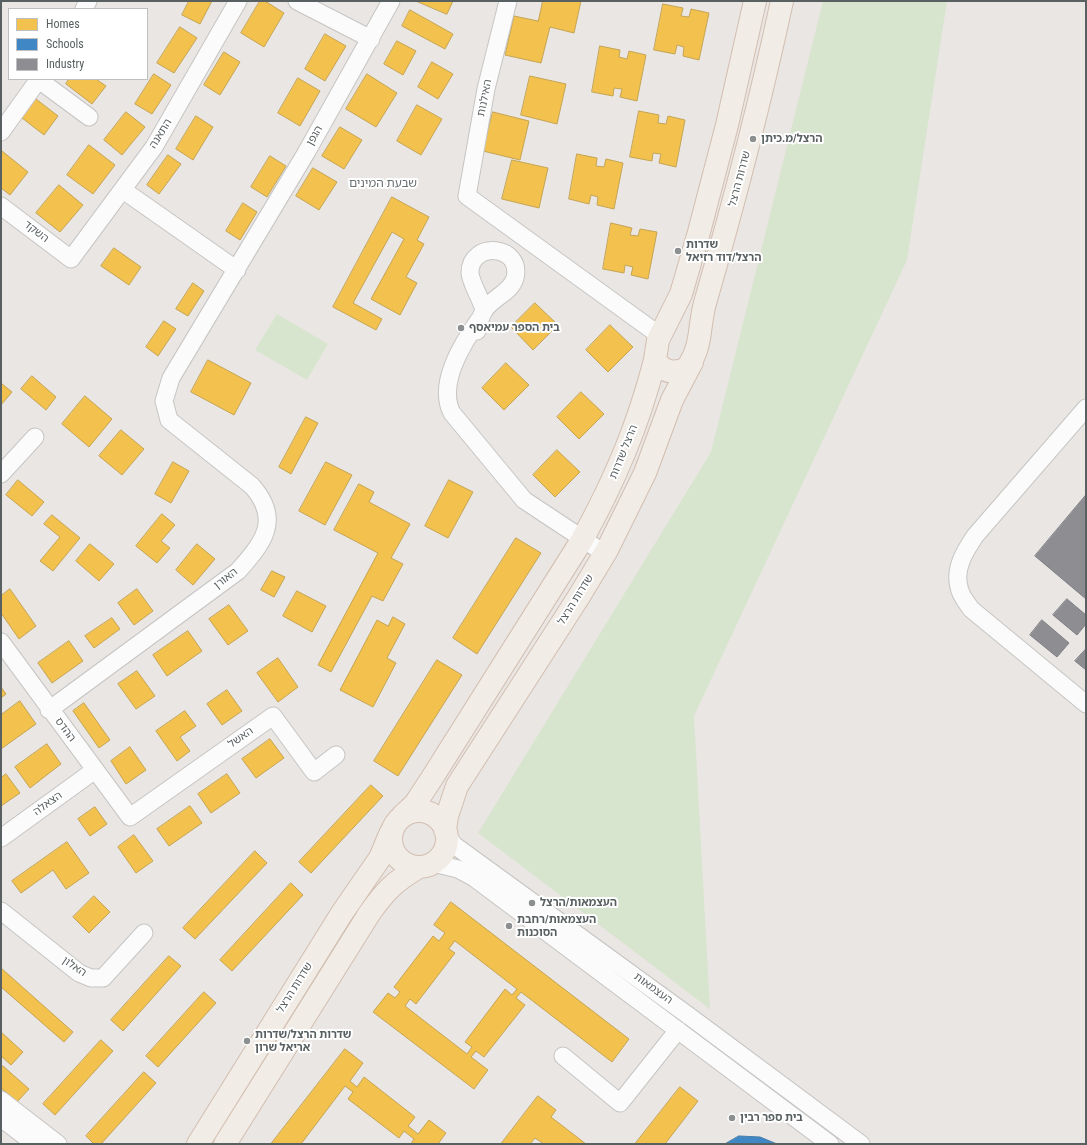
<!DOCTYPE html>
<html>
<head>
<meta charset="utf-8">
<style>
  body { margin:0 }
  #map { position:relative; width:1087px; height:1145px; overflow:hidden; background:#eae6e3; font-family:"Roboto Condensed",sans-serif }
  canvas { display:block }
  .frame { position:absolute; inset:0; border:2px solid #596062; pointer-events:none }
  .legend { position:absolute; left:8px; top:8px; width:140px; height:72px; box-sizing:border-box; background:#fff; border:1px solid #bdbfc0; margin:0; padding:5px 7px; list-style:none; font-size:12px; color:#596062 }
  .legend li { display:flex; align-items:center; gap:8px; height:20px }
  .legend b { width:20px; border:1px solid #bdbfc0 }
</style>
</head>
<body>
<div id="map">
<canvas width="1087" height="1145"></canvas>
<div class="frame"></div>
<ul class="legend">
<li><b style="height:11px;background:#f2c14e"></b>Homes</li>
<li><b style="height:11px;background:#3f88c5"></b>Schools</li>
<li><b style="height:11px;background:#8d8d92"></b>Industry</li>
</ul>
</div>
<script>
const ctx = document.querySelector('canvas').getContext('2d');
ctx.lineJoin = 'round';
function fill(path, color) { ctx.fillStyle = color; ctx.fill(path, 'evenodd'); }
function trace(path, color, width, dash) { ctx.strokeStyle = color; ctx.lineWidth = width; ctx.lineCap = dash ? 'butt' : 'round'; ctx.setLineDash(dash || []); ctx.stroke(path); }
function write(font, color, halo, rows, align = 'center') {
  ctx.font = font + ' "Roboto Condensed","Noto Sans Hebrew",sans-serif'; ctx.lineWidth = 4; ctx.setLineDash([]); ctx.textBaseline = 'middle'; ctx.strokeStyle = halo; ctx.fillStyle = color; for (const [text, x, y, turn = 0] of rows) {
    ctx.save(); ctx.translate(x, y); ctx.rotate((+turn || 0) * Math.PI / 180); ctx.textAlign = isNaN(turn) ? turn : align; if (halo) ctx.strokeText(text, 0, 0); ctx.fillText(text, 0, 0); ctx.restore();
  }
}
fill(new Path2D(`
  M823,1H947L907,260L694,716L710,1009L478,833L711,452Z
  M277,314L328,344L307,380L255,350Z`), '#d8e5ce');
const homes = new Path2D(`
  M189,1H212L200,24L182,15Z
  M260,1H265L284,13L264,47L241,33Z
  M416,1H453L447,14Z
  M543,1H581L574,33L550,27L541,63L505,55L514,16L538,21Z
  M663,4L683,8L681,16L689,17L691,9L709,13L699,60L683,56L684,47L677,45L675,54L654,50Z
  M410,10L453,34L445,49L402,26Z
  M180,27L197,38L174,73L157,63Z
  M325,34L346,46L325,81L305,69Z
  M397,41L416,51L403,75L384,64Z
  M600,46L620,50L619,57L627,59L629,51L646,55L637,101L620,97L622,89L614,88L613,96L592,92Z
  M224,52L240,62L220,95L204,85Z
  M432,62L453,74L438,99L418,87Z
  M154,74L171,85L152,114L135,104Z
  M367,74L397,93L376,127L346,109Z
  M530,76L566,84L557,124L521,115Z
  M298,78L320,91L300,126L278,113Z
  M69,79H96L106,86L92,104L66,84Z
  M36,99L58,116L44,135L22,118Z
  M417,105L442,119L421,155L397,141Z
  M639,111L659,115L658,123L666,124L668,116L685,120L676,167L659,163L661,154L653,153L652,161L630,157Z
  M126,112L145,127L122,155L104,140Z
  M493,112L529,121L520,160L483,151Z
  M196,116L213,127L193,160L176,149Z
  M340,127L362,140L344,169L322,156Z
  M89,145L115,165L93,194L67,175Z
  M2,151L28,172L10,195L1,188Z
  M577,154L597,158L596,166L604,167L606,159L623,163L614,209L597,205L598,197L591,195L589,204L569,199Z
  M168,155L181,164L159,194L147,185Z
  M270,156L286,166L267,197L251,187Z
  M512,160L548,168L539,208L502,199Z
  M313,168L337,182L319,210L296,196Z
  M59,185L83,205L60,232L36,213Z
  M392,197L429,217L417,240L424,244L406,277L417,283L400,315L371,299L404,239L392,232L353,303L382,319L376,330L333,307Z
  M243,203L257,212L240,240L226,231Z
  M611,223L632,228L630,235L638,236L640,229L657,232L648,279L631,275L633,267L625,265L624,273L603,269Z
  M114,248L141,267L129,285L101,266Z
  M193,283L204,291L188,316L176,309Z
  M535,303L558,325L533,350L511,327Z
  M164,321L176,329L158,356L146,347Z
  M610,325L633,347L608,372L586,350Z
  M208,360L251,383L234,415L191,392Z
  M506,363L529,385L504,410L482,388Z
  M32,376L56,397L46,410L21,389Z
  M1,383L12,392L1,405Z
  M581,392L604,414L579,439L557,417Z
  M85,396L112,419L89,447L62,424Z
  M306,417L318,423L291,474L279,467Z
  M121,430L144,449L122,475L99,456Z
  M557,450L580,472L555,497L533,475Z
  M173,462L189,471L171,503L155,494Z
  M326,462L352,475L325,525L299,511Z
  M18,480L44,502L32,516L6,495Z
  M449,480L473,492L448,538L425,526Z
  M359,484L374,492L369,502L410,524L391,558L403,564L383,601L372,596L331,672L318,665L378,553L334,530Z
  M162,514L175,525L161,541L170,548L157,563L136,546Z
  M52,515L80,538L53,571L40,561L60,537L44,524Z
  M516,538L541,553L477,654L453,638Z
  M90,544L114,564L99,581L76,561Z
  M197,544L215,559L193,585L176,570Z
  M272,571L285,577L274,597L261,590Z
  M10,589L36,626L19,639L1,613V596Z
  M137,589L153,611L134,625L118,603Z
  M297,591L326,606L312,632L283,616Z
  M229,605L248,631L228,645L209,619Z
  M393,617L405,624L387,658L396,663L373,707L340,690L377,620L388,626Z
  M112,618L120,629L94,648L85,636Z
  M188,631L202,651L167,676L153,655Z
  M69,641L83,661L52,683L38,663Z
  M278,658L298,687L278,702L257,673Z
  M437,660L462,675L398,776L374,761Z
  M137,671L155,696L136,709L118,684Z
  M1,687L6,694L1,698Z
  M227,690L242,711L222,725L207,704Z
  M20,701L36,724L1,749V715Z
  M84,703L110,740L99,748L73,711Z
  M185,711L196,726L180,737L190,751L177,761L156,731Z
  M270,739L284,758L256,778L242,759Z
  M47,744L61,764L30,788L15,767Z
  M130,747L146,770L126,784L111,761Z
  M6,774L20,793L1,806V778Z
  M227,774L240,793L211,813L198,794Z
  M371,785L383,796L311,873L299,862Z
  M190,806L202,823L169,846L157,829Z
  M95,807L107,824L90,836L78,819Z
  M134,835L153,861L136,873L118,847Z
  M67,842L89,873L66,889L53,870L21,893L12,881Z
  M255,851L267,863L195,939L183,928Z
  M291,883L303,895L232,971L220,960Z
  M94,896L110,912L89,933L73,917Z
  M451,902L629,1039L612,1062L521,992L516,998L525,1005L484,1057L476,1051L471,1057L488,1070L474,1089L373,1012L388,993L395,998L400,992L394,987L433,936L439,941L445,933L434,925ZM455,941L517,989L512,995L505,989L465,1042L472,1047L467,1054L405,1006L410,999L416,1004L455,953L449,949Z
  M169,956L181,966L123,1031L111,1020Z
  M1,968L73,1032L64,1042L1,987Z
  M204,992L216,1003L158,1067L146,1056Z
  M1,1032L23,1052L11,1065L1,1056Z
  M101,1040L113,1051L55,1115L43,1104Z
  M345,1049L363,1063L350,1081L357,1087L364,1077L415,1117L408,1126L418,1134L429,1120L446,1133L438,1144H411L414,1139L404,1131L399,1138L348,1099L353,1092L345,1086L301,1144H271Z
  M3,1066L29,1089L17,1102L1,1088V1069Z
  M144,1072L156,1083L101,1144H94L86,1136Z
  M680,1087L698,1101L665,1144H635Z
  M538,1096L556,1110L551,1117L586,1144H544L535,1138L530,1144H501Z`);
fill(homes, '#f2c14e');
trace(homes, '#c4a454', 1);
const schools = new Path2D(`
  M739,1136L760,1137L777,1144H725Z`);
fill(schools, '#3f88c5');
trace(schools, '#477ca7', 1);
const industry = new Path2D(`
  M1086,495V599L1035,556Z
  M1067,599L1086,615V624L1077,635L1053,615Z
  M1042,620L1069,643L1057,657L1030,635Z
  M1086,649V670L1075,661Z`);
fill(industry, '#8d8d92');
trace(industry, '#7d8084', 1);
const minor = new Path2D(`
  M297,1L371,39
  M508,1L486,89L467,196L659,335
  M84,9L88,1
  M39,80L89,117
  M1,132L39,79
  M123,190L237,270
  M1,206L71,259L154,147L238,1
  M479,320C462,344 437,384 452,413L524,500L604,553
  M477,331C479,324 480,317 484,311C491,298 511,293 515,278C523,245 470,240 470,273C471,284 481,298 484,310
  M1086,408L975,536C965,551 954,568 959,587C960,595 967,603 971,609L1086,704
  M1,474L35,437
  M1,642L130,817L273,716L314,772L336,755
  M49,710L238,571C263,543 282,520 252,486L169,420L164,401L171,378L306,153L391,1
  M446,834L454,845L689,1016L861,1144
  M1,838L95,770
  M433,863L458,869L473,877L830,1144
  M1,911L79,973L91,978H103L144,933
  M563,1056L620,1103L678,1030
  M1,1100L58,1144
  M1,1118L35,1144`);
const major = new Path2D(`
  M755,1L727,125L699,232L681,294L658,340L655,360C663,372 673,374 686,369C703,347 698,328 705,303C734,203 760,103 782,1
  M391 839a28 28 0 1 1 56 0a28 28 0 1 1-56 0Z
  M403,815L415,804L432,778L582,540C615,480 638,426 655,360
  M445,830L447,816L457,786L578,598L607,550L645,473L672,400L692,362
  M198,1144L342,913L380,858L391,832
  M225,1144L369,914C385,891 395,881 419,867`);
trace(minor, '#c5c5c4', 19);
trace(major, '#d2beb0', 24);
trace(minor, '#fcfbfb', 17);
trace(major, '#f2ece6', 22);
for (const [x, y, r, color] of [
  [753,139,4,"#8c8f8f"],
  [678,251,4,"#8c8f8f"],
  [461,328,4,"#8c8f8f"],
  [532,903,4,"#8c8f8f"],
  [509,926,4,"#8c8f8f"],
  [247,1041,4,"#8c8f8f"],
  [732,1118,4,"#8c8f8f"]
]) { const dot = new Path2D(); dot.arc(x, y, r, 0, 2 * Math.PI); ctx.fillStyle = color; ctx.fill(dot); trace(dot, '#fff', 1.5); }
write('11px', '#596062', '#fff', [
  ["האילנות",485,98,-79],
  ["התאנה",161,134,-58],
  ["הגפן",315,136,-60],
  ["שדרות הרצל",740,179,-75],
  ["השקד",36,232,37],
  ["הרצל שדרות",624,452,-68],
  ["האורן",226,579,-38],
  ["שדרות הרצל",576,600,-58],
  ["ההדס",65,730,53],
  ["האשל",241,738,-35],
  ["הצאלה",48,804,-36],
  ["האלון",74,967,34],
  ["שדרות הרצל",295,988,-58],
  ["העצמאות",653,989,36]
]);
write('bold 11px', '#596062', '#fff', [
  ["הרצל/מ.כיתן",761,139],
  ["שדרות",686,245],
  ["הרצל/דוד רזיאל",686,258],
  ["בית הספר עמיאסף",469,328],
  ["העצמאות/הרצל",540,903],
  ["העצמאות/רחבת",517,920],
  ["הסוכנות",517,933],
  ["שדרות הרצל/שדרות",255,1035],
  ["אריאל שרון",255,1048],
  ["בית ספר רבין",740,1118]
], 'left');
write('12px', '#6a7274', '#fff', [
  ["שבעת המינים",383,184]
]);
</script>
</body>
</html>
